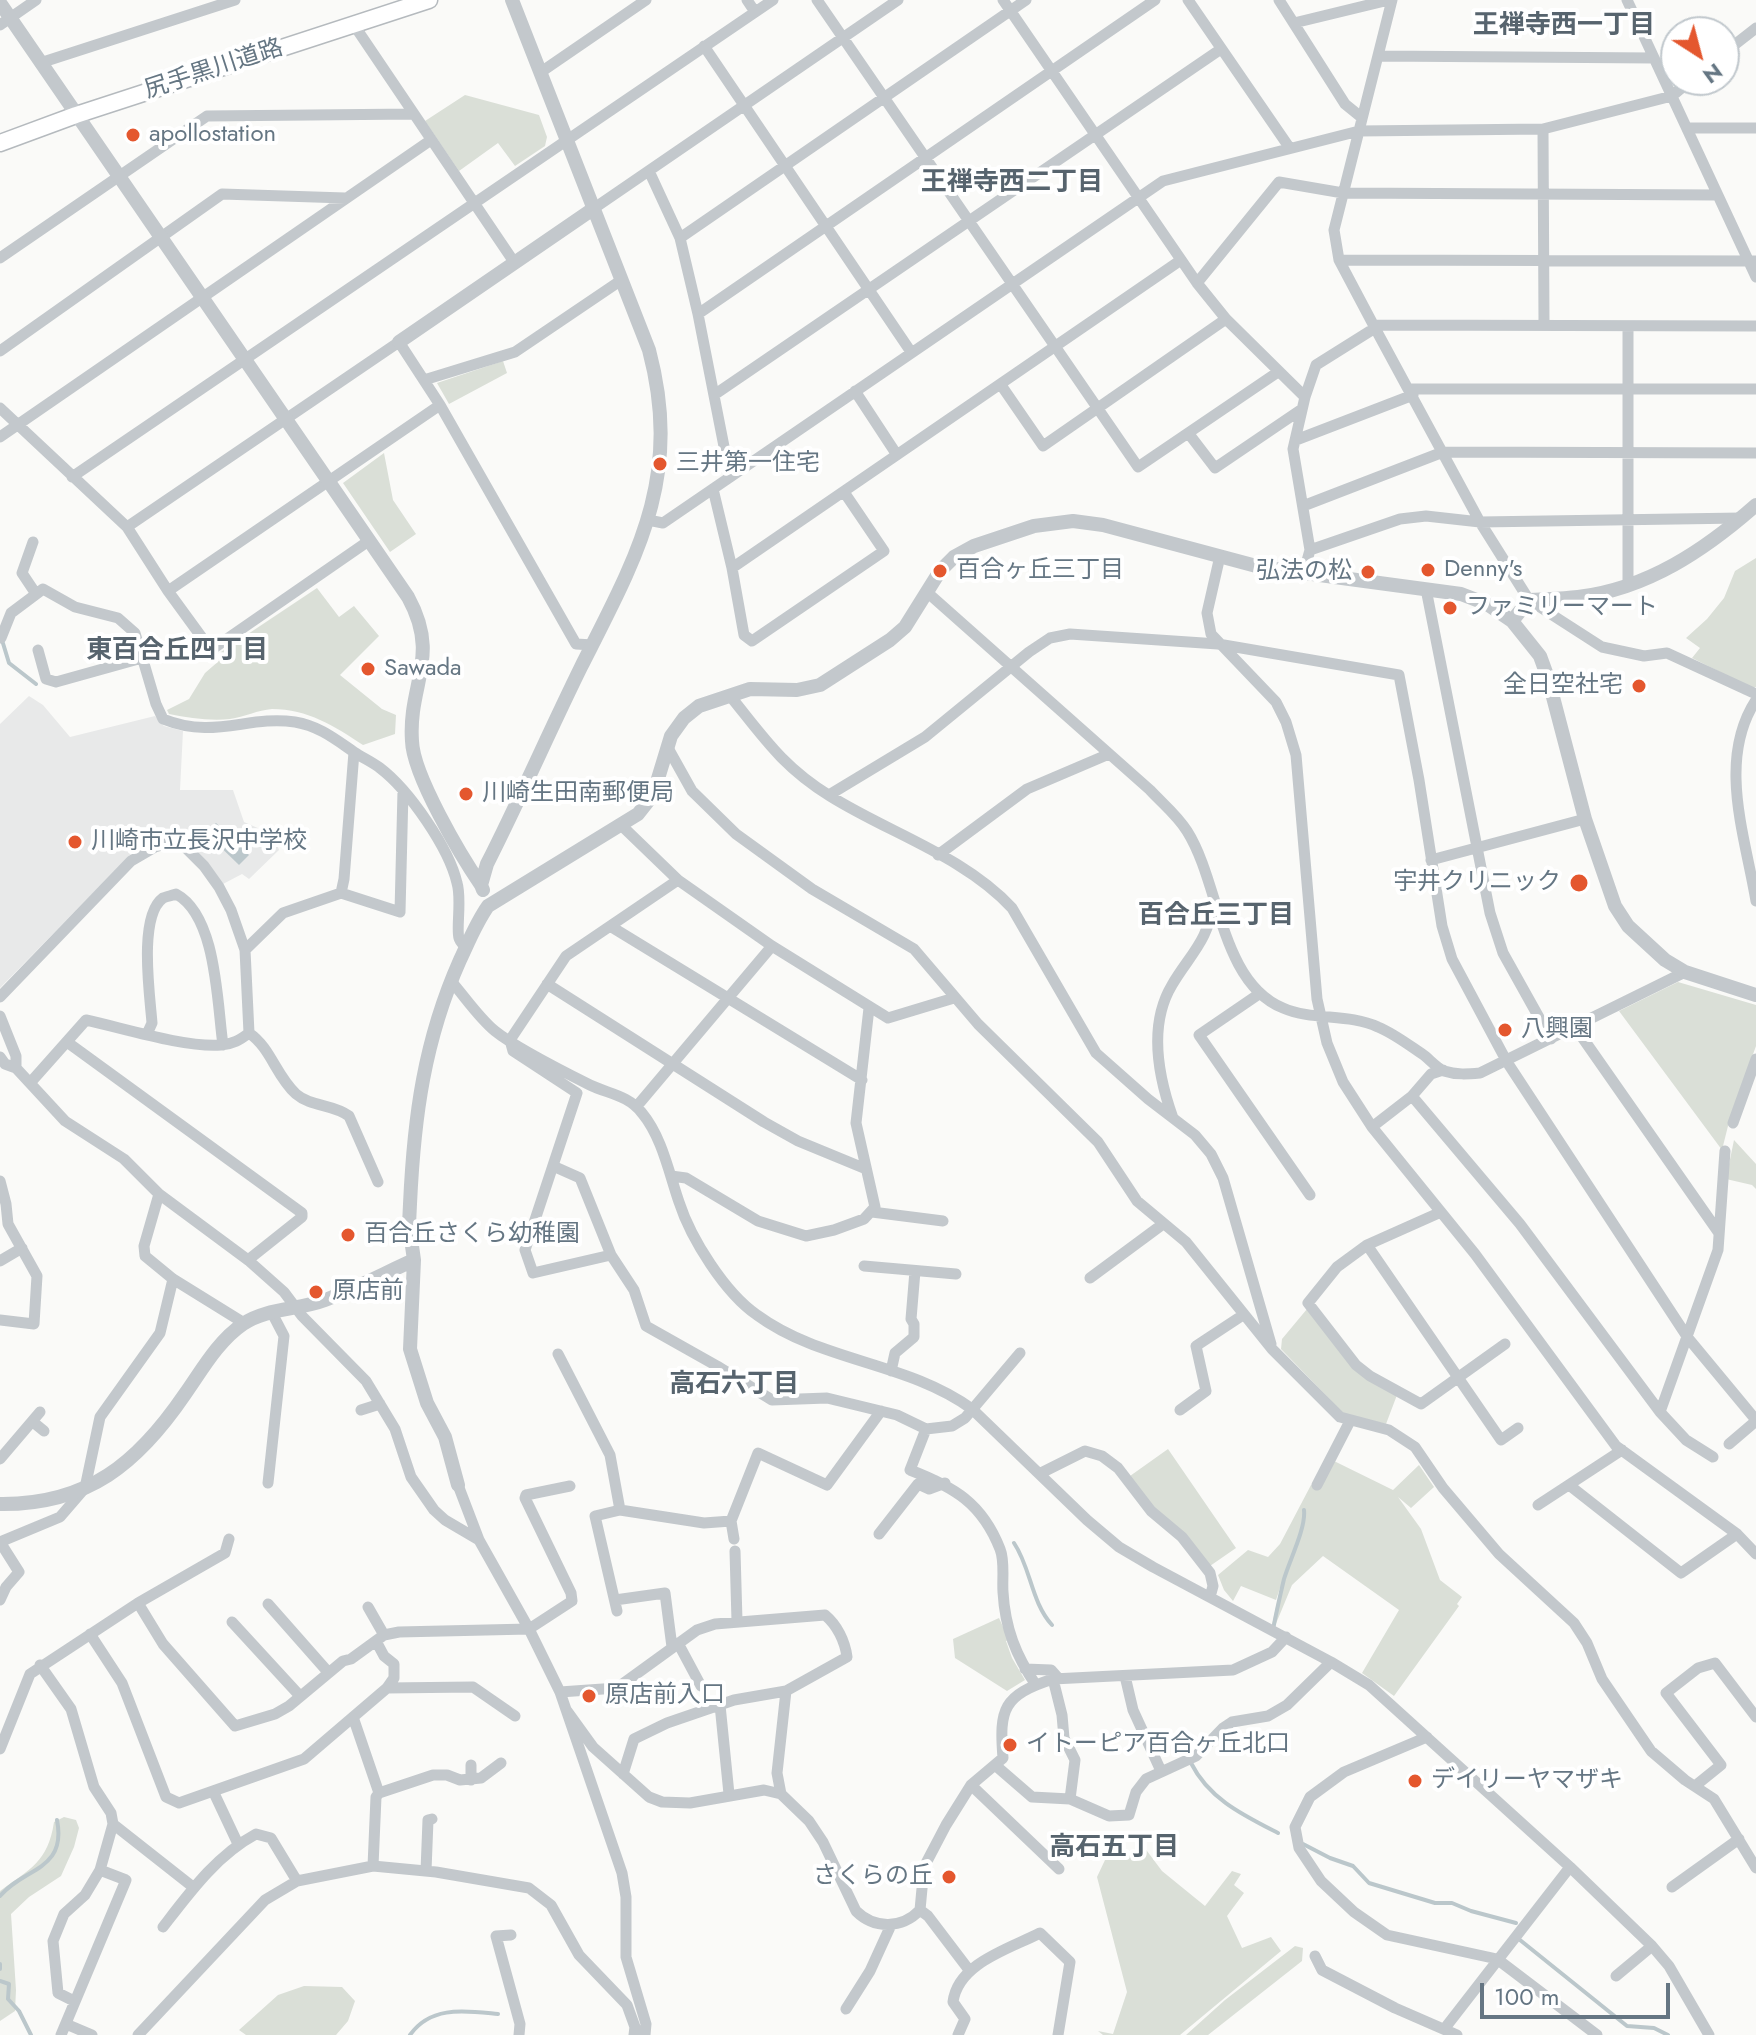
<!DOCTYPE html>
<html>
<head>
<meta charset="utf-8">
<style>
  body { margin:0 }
  #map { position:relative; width:1756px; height:2035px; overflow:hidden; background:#fafaf8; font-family:Jost,sans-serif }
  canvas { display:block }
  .north { position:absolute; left:1660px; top:16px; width:80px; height:80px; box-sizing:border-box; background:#fff; border:2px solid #c1c8cd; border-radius:50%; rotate:144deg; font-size:22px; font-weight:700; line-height:32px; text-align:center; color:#657683 }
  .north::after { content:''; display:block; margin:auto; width:28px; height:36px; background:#e4572e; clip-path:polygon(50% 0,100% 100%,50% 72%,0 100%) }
  .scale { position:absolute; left:1480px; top:1983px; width:190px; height:36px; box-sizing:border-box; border:4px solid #657683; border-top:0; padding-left:10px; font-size:24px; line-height:28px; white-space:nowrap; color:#657683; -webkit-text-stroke:6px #fff; paint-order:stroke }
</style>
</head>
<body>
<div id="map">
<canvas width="1756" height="2035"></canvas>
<div class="north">N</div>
<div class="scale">100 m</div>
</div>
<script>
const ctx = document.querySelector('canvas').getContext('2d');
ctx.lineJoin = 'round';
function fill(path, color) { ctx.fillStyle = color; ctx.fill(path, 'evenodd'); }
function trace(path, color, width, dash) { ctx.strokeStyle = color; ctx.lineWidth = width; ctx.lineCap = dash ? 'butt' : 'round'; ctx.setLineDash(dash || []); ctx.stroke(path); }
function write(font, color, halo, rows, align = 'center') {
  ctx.font = font + ' Jost,"Noto Sans JP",sans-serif'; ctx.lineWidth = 8; ctx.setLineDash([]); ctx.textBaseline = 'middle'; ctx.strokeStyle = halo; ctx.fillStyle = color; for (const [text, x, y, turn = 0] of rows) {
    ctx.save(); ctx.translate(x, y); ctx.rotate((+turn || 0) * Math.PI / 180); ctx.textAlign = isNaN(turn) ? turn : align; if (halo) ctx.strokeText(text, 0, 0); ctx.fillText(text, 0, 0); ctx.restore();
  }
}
fill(new Path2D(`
  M29,696L43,705L70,737L155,716L164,726L183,731L180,790H233L244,822L260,829L276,842L279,850L249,879L242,874L223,884L177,834L149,842L134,851L0,988V724Z`), '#e8e9e9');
fill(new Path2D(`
  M465,95L539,115L547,137L545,146L515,166L498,143L459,171L425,121Z
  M503,361L507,373L449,404L437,383Z
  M384,453L393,500L416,534L390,552L343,483Z
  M1756,558V687L1752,688L1692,658L1700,648L1686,638L1707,619L1724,598L1735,571Z
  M317,588L339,617L354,606L379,636L340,675L382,709L396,715L395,734L363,745C334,726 308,709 272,709C258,710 244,717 230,719C210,721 189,718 169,714L167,710L189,699L205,673L220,660L221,652Z
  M1678,982L1756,1005V1046L1730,1118L1722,1150L1619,1011Z
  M1734,1140L1756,1164V1189L1752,1185L1726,1179Z
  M1307,1309L1345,1358L1397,1395L1386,1424L1344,1414L1281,1349L1282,1339Z
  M1168,1449L1236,1548L1210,1566L1153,1506L1130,1476Z
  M1334,1461L1393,1490L1419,1465L1434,1487L1411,1508L1398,1497L1421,1529L1440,1580L1462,1597L1457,1604L1459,1606L1394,1696L1362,1673L1399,1610L1323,1556L1292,1585L1275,1626L1272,1625L1281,1585L1276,1600L1241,1586L1233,1601L1224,1590L1218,1575L1248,1550L1268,1557L1280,1544L1311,1485L1321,1488Z
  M999,1618L1009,1640L1006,1641L1012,1658L1025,1680L1007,1691L955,1658L953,1639Z
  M64,1817L76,1820L79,1828L74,1847L61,1876L29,1897L11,1914L16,1990L15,2011L0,2021V1891C30,1869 48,1862 54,1822Z
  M1144,1847L1162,1871L1205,1906L1232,1871L1241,1874L1234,1885L1244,1893L1227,1916L1242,1948L1271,1937L1281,1951L1180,2035H1103L1098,2031L1113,2034L1127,1992L1097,1877L1105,1860Z
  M1295,1946L1303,1948L1302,1961L1208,2035H1186L1225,2000Z
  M304,1986L342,1987L355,2001L348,2021L336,2035H246L239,2030L278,1995Z`), '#dadfd7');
fill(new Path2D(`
  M216,823L249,855L239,865L206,833Z`), '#bbc7cb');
trace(new Path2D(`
  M2,640L9,663L36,684
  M1014,1543C1031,1568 1031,1602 1052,1625
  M1273,1630C1276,1613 1280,1596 1284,1579C1290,1559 1306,1528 1304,1510
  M1191,1763C1209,1799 1243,1815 1278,1833
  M1303,1844L1330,1858L1353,1866L1369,1883L1435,1903H1452L1471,1911L1516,1923
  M0,1896C24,1867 67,1871 57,1820
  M1520,1940L1627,2026L1654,2028L1668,2035
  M0,1964V1969
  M0,1981L9,1984L8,1999L19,2011L31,2035
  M410,2035C431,2005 466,2011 498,2014`), '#bbc7cb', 4);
const primary = new Path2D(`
  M0,143L76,115L429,0`);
trace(primary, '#b5babe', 19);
trace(new Path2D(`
  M747,0L755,12
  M817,0L1138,467L1278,372
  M1003,0L1197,283L1226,319L1305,397
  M1188,0L1289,147
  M1279,0L1345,104L1361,117
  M1392,0L1334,230L1339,260L1375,328L1480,522L1529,600L1602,647L1644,656L1667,653L1756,694
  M1627,0L1756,277
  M1294,23L1389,0
  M0,25L36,0
  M354,25L514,262
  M704,46L911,352
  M1724,53L1756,28
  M1379,56L1654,58
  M40,63L235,0
  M541,72L646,0
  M1688,128H1756
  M1543,129L1544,324
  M649,171L680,238L698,314L730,477
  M593,209L898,0
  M680,238L1026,0
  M0,258L207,116L414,114
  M1339,260L1756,261
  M1197,283L1279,182L1343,193L1717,195
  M698,314L1155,0
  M1373,325L1756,326
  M1628,326V585
  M0,351L222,194L345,198
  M424,380L515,352L620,281
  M1001,385L1043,446L1226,319
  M1408,389H1756
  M855,391L897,455
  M714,395L1221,49
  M0,408L127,527L168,591L211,650L370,540
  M1189,434L1215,468L1302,409
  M0,437L431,140
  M1296,440L1413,395
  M72,477L773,0
  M713,489L732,568L744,635L752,641L884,551L844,492
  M1303,506L1443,452L1756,453
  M648,520L663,523L1163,181L1359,131L1543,129L1672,96L1691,80
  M127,527L399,342L440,405L576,644L593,645
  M33,542L22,573L36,594
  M1310,550L1400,519L1426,516L1480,522L1741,518
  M1220,556L1207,613L1211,634L1276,702L1286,722L1296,755L1317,999L1327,1043L1343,1082L1372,1127L1475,1254L1616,1446L1737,1534L1756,1554
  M732,568L1181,260
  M1303,575L1310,550L1293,449L1305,397L1316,365L1375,328
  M1426,589L1490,913L1503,953L1551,1039
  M168,591L440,405
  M928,593L1150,790C1162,803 1177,815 1187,831C1220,883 1220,982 1283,1008C1313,1021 1348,1013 1378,1027C1395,1034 1410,1046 1425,1056C1431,1061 1437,1068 1444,1071C1456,1075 1468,1074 1480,1073L1685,972
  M1,638L11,613L43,589L75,607L118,618L135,633L156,704L163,719C215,740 247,715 295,722C319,726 335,739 354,752C363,758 372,762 380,768C409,790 449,848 457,883C462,899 456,929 459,938C460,942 463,944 466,948
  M38,650L46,679L56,682L142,658
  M731,697C764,738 783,767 830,796C889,833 964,856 1012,908L1096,1053L1148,1099L1195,1135L1211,1154L1223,1178L1271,1344
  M1756,700C1717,760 1745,835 1756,901
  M668,748L692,791L736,834L812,889L914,949L978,1024L1098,1142L1137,1201L1186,1242L1272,1349L1340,1417L1389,1430L1415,1447L1443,1488L1499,1554L1574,1623L1587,1643L1602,1679L1651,1751L1685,1780L1714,1799L1756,1868
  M829,795L925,737L1029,652L1050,638L1070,634L1218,644L1399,675L1419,780L1442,926L1452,959L1507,1062L1688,1338L1756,1420
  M621,825L678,880L772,946L888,1018L954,998
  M938,855L1027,789L1109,754
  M1431,860L1585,819
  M341,893L344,879L354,752
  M610,926L862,1080
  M245,950L283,913L341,893L400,912L403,791
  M451,981C465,997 479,1018 495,1031C516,1048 564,1072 590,1085C609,1094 628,1095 642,1113C662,1137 669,1173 679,1202C691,1239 725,1293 757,1315C821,1362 908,1362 972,1409L1087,1520L1119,1547L1153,1567L1331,1662L1369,1685L1570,1867L1652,1946L1669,1966L1709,2035
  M547,984L764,1122L798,1141L866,1169
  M1259,994L1199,1035L1310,1195
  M0,997L131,861L155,847L178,840L204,866L219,887L231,910L245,950L249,1033
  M0,1016L16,1056V1068
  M1575,1027L1719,1233
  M249,1033C271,1048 276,1076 296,1094C311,1107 333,1104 349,1116L378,1182
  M147,1034L152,1023C150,996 138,916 163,898C165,897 174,895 176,894C217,916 217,1004 223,1045
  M67,1042L302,1213V1217L248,1260
  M0,1057L5,1064L16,1068L65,1121L124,1159L159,1194L248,1260L284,1292L302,1316L366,1381L395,1429L411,1477L434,1510L445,1520L479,1540
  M30,1083L86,1020C123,1028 186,1048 221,1045C233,1044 240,1040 249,1033
  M1412,1096L1520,1224L1660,1412L1686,1440L1713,1457
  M637,1106L772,946
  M1173,1118C1158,1076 1148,1025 1172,985C1188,957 1212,937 1211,903
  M1733,1123L1756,1059
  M1372,1127L1412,1096L1431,1074L1443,1070
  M553,1166L580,1178L611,1255L634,1290L646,1326L717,1366L772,1400L827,1398L897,1415L926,1429L952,1426L965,1418L1020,1353
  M671,1176L686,1178L758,1221L806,1236L834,1230L864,1219L875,1207L856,1123L869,1008
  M0,1181L6,1204L8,1224L37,1276L34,1324L0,1320
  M159,1194L144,1246L145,1256L173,1279L244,1323
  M872,1212L943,1221
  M1441,1212L1367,1245L1337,1267L1308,1303L1356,1365L1370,1376L1421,1404L1505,1344
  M1367,1245L1501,1440L1518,1428
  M611,1255L533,1273L525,1250L577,1093L513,1051L510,1040L566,956L678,880
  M0,1261L22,1248
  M864,1266L956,1274
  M1090,1278L1163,1224
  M558,1354L610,1455L620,1510L704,1523L731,1521
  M891,1371L895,1353L914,1337V1324L911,1319L915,1271
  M361,1410L380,1404
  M1180,1410L1206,1391L1196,1346L1243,1315
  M1660,1412L1718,1250L1725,1151
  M33,1422L44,1431
  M926,1429L910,1470C954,1487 982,1503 1000,1549C1005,1561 1002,1579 1003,1592C1005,1628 1016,1656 1036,1685
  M1729,1444L1756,1421
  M0,1459L40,1412
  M1041,1473L1085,1451L1102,1456L1118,1468L1151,1511L1182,1537L1210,1573L1213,1586L1210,1597
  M268,1483L284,1336L272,1313
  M458,1485L479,1540L529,1629L560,1692L622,1873L626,1897V1957L646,2024L645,2035
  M1317,1485L1350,1421
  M1569,1485L1681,1573L1737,1534
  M1538,1505L1622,1450
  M879,1534L918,1484L929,1489L945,1483
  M734,1539L731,1521L758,1453L827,1485L881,1411
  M0,1542L60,1517L85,1488L100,1417L160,1333L173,1279
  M735,1551L737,1621
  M0,1600L6,1587L19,1572L0,1542
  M615,1600L665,1593L672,1647
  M138,1603L163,1644L235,1726L275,1714L289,1706L343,1661L351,1659L384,1635L399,1632L529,1629L572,1601L571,1593L525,1498L526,1495L570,1486
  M268,1604L328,1672
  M368,1607L384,1635
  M617,1611L595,1516L620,1510
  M232,1622L300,1696
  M90,1634L122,1683L166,1797L179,1803L304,1759L387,1688L394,1678V1664L384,1656L376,1641
  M678,1643L701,1686
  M40,1665L71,1709L94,1787L111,1813L113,1824L193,1887
  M1025,1669L1051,1670L1059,1679
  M1125,1676L1133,1710L1161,1771
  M1053,1679L1062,1715L1064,1738L1075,1760L1070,1799
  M387,1688L473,1687L515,1716
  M560,1692L617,1688L697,1630L715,1624L825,1615C837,1625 845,1641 847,1657L786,1691L734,1700L667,1723L634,1739L623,1774
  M720,1705L729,1794
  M567,1711L593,1747L649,1797L662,1802L690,1803L764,1790L781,1794L809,1821L823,1842L856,1911C874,1929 902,1929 920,1910L924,1867L946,1825L971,1785L1003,1758C999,1709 1003,1695 1053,1679L1233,1670L1272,1652L1286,1637
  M353,1717L379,1793L376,1797L373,1866
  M1427,1737L1344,1772L1310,1797L1295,1827L1299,1848L1321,1881L1354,1912L1387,1935L1497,1959L1597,2035
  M0,1749L30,1674L138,1603L225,1553L229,1539
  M995,1765L1032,1797L1070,1799L1109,1816L1129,1815L1136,1792L1146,1779L1196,1756L1223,1728L1232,1722L1268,1716L1287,1705L1331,1662
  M471,1780V1765
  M971,1785L1059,1869
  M1695,1786L1721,1765L1666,1693L1698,1668L1715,1663L1756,1717
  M214,1793L238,1844
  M379,1793L433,1775H447L460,1780L481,1778L501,1763
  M781,1794L777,1773L786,1691
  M426,1871L428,1820L432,1819
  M1672,1887L1739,1839
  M920,1910L928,1916L969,1970
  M163,1927C190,1892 217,1855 256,1834L271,1838L297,1881
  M511,1935L496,1936L520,2024L519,2035
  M1315,1956L1322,1970L1395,2008L1457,2035
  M1616,1976L1652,1946
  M74,2001L58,1993L53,1941L64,1914L85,1895L100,1870L113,1824
  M846,2009L870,1971L891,1925
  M66,2024L92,2035
  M1445,2028L1570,1867
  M61,2035L126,1880L100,1870
  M138,2035L265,1900L297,1881L373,1866L436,1872L529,1888L551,1905L579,1955L627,2005L635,2027L634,2035
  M958,2035L965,2019L953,2002C958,1963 1009,1949 1040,1933L1070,1962L1058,2035`), '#c3c8cc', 11);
trace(new Path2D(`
  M0,3L408,597C441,657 408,684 412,741C413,775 461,856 481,885
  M399,342L593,209
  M1512,621L1529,600C1545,599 1562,599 1578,597C1647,589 1705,550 1756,505
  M483,890L481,885L487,864C520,799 549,732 581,667C637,556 683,478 649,350L512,0
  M458,1485L445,1437L427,1403L410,1349L414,1260L409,1225L410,1204C414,1117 424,1041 460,960C469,941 476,923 488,906L638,814L653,795L671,736L684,718L699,706L750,689L797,690L820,685L890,640L905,627L940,571L954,557L974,546L1034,526L1073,521L1103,525L1260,567L1461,594L1487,604L1512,621L1540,656L1548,678L1585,819L1615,906L1628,926L1665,960L1685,972L1756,995
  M0,1504C88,1505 138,1463 185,1394C202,1370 218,1341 243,1324C266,1308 299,1310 325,1300C355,1289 385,1273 414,1260`), '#c3c8cc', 14);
trace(primary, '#fff', 16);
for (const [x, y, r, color] of [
  [133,135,8,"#e4572e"],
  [660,464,8,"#e4572e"],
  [1428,570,8,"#e4572e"],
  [940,571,8,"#e4572e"],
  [1368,572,8,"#e4572e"],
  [1450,608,8,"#e4572e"],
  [368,669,8,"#e4572e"],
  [1639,686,8,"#e4572e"],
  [466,794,8,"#e4572e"],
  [75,842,8,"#e4572e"],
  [1579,883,10,"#e4572e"],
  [1505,1030,8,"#e4572e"],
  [348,1235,8,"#e4572e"],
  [316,1292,8,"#e4572e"],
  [589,1696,8,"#e4572e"],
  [1010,1745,8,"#e4572e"],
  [1415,1781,8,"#e4572e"],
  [949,1877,8,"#e4572e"]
]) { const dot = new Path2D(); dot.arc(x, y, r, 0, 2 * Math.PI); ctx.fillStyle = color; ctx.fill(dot); trace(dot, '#fff', 3); }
write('24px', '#657683', '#fff', [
  ["尻手黒川道路",214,70,-18]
]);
write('24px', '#657683', '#fff', [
  ["apollostation",149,135],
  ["三井第一住宅",676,464],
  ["Denny's",1444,570],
  ["百合ヶ丘三丁目",956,571],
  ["弘法の松",1352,572,"right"],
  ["ファミリーマート",1466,608],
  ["Sawada",384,669],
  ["全日空社宅",1623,686,"right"],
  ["川崎生田南郵便局",482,794],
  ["川崎市立長沢中学校",91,842],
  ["宇井クリニック",1561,883,"right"],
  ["八興園",1521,1030],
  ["百合丘さくら幼稚園",364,1235],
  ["原店前",332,1292],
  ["原店前入口",605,1696],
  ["イトーピア百合ヶ丘北口",1026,1745],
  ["デイリーヤマザキ",1431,1781],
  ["さくらの丘",933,1877,"right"]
], 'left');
write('bold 26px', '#57646e', '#fff', [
  ["王禅寺西一丁目",1564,27],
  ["王禅寺西二丁目",1012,184],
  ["東百合丘四丁目",177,652],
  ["百合丘三丁目",1216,917],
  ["高石六丁目",734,1386],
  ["高石五丁目",1114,1849]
]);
</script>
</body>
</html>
